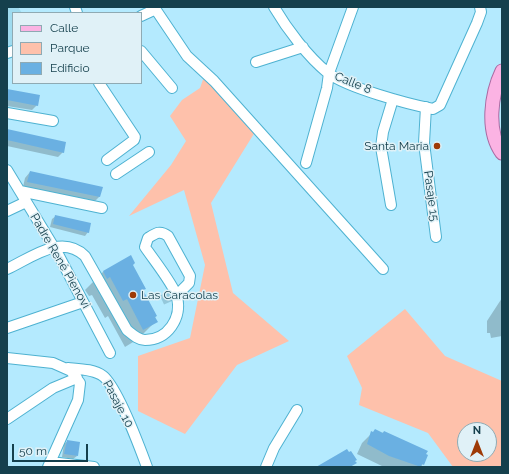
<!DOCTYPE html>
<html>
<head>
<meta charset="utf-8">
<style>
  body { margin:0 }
  #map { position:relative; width:509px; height:474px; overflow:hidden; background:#b4eafe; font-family:Raleway,sans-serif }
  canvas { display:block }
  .frame { position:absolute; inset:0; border:8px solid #15404d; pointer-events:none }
  .legend { position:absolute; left:12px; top:12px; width:130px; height:72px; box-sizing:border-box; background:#e0f1f7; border:1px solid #8faab3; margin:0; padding:5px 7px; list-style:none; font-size:12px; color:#15404d }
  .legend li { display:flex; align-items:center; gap:8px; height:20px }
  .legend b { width:20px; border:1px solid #8faab3 }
  .north { position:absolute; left:457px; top:422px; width:40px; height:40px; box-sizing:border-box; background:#e0f1f7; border:1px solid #8faab3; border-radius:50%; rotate:0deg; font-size:11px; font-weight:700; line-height:16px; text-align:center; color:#15404d }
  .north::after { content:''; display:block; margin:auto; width:14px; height:18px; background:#9e3a07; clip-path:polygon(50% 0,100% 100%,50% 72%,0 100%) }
  .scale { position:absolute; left:12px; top:444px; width:76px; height:18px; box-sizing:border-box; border:2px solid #15404d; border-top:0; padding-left:5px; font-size:12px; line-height:14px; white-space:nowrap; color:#15404d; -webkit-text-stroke:3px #e0f1f7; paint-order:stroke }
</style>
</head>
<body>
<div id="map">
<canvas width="509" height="474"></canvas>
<div class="frame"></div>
<ul class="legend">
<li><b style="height:5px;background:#fbb3e3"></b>Calle</li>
<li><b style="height:11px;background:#fec1ab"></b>Parque</li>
<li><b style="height:11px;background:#6ab0e2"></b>Edificio</li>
</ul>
<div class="north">N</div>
<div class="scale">50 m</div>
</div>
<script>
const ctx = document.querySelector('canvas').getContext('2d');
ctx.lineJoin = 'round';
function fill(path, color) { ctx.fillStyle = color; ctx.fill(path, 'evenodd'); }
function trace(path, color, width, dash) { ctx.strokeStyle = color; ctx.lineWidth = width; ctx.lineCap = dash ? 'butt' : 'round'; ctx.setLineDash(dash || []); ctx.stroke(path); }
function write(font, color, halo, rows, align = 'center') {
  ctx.font = font + ' Raleway,sans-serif'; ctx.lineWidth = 3; ctx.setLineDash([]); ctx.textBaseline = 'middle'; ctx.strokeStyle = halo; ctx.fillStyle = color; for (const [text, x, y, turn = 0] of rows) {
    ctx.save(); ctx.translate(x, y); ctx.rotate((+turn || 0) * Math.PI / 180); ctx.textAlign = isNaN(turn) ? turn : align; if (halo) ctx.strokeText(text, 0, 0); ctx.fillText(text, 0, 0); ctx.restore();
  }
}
fill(new Path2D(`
  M7,7H18L22,13H13V46L7,49Z`), '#9fdbef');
fill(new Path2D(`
  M205,74L255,132L211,203L233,293L289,341L237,365L185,434L138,411V356L190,338L205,265L184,190L129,216L171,165L186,141L170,116L182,100L200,88Z
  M405,309L445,356L502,381V467H453L428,433L359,405L362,388L347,356ZM465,430H489V454H465Z`), '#fec1ab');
fill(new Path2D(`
  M7,90L37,105L32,110L7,106Z
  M7,130L63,152L58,157L7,146Z
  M30,172L100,196L94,202L23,187L25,178Z
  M56,216L88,232L85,236L50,227L52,219Z
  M131,257L132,265L145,288L142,291L156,316L155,318L156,321L138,339L125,347L108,316L105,318L92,295L89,296L85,290L103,272Z
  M502,298V336L491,338L490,333H487V321Z
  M384,432L423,464L420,467H384L357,454L362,443L372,433H382Z
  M68,441L77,456L73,459L62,457L64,444Z`), '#0003');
fill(new Path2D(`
  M7,89L40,95L38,106L7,100Z
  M7,129L66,142L64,153L7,140Z
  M30,171L103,187L100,197L27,182Z
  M55,215L91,223L89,233L53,224Z
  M131,255L135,263L133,265L146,289L143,290L157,316L155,317L158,322L143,330L127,299L123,301L110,277L107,279L103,271Z
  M375,429L383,433L384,431L428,451L426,454L428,455L424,465L422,464L421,467L389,456L367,444L371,431L373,432Z
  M67,440L80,442L78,456L64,454Z
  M347,449L349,452L351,451L357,460L355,461L357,463L350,467H316Z`), '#6ab0e2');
trace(new Path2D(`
  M162,300L180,292`), '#94c8db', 10, [10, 5]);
const minor = new Path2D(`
  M75,7L77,13
  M154,7L187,56L214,81L383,269
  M274,7C287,29 308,57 328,73C348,88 408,104 433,109L440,105L477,23L481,12L480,7
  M141,16L156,9
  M141,51L172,88
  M7,53L13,51
  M256,62L303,47
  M99,83L135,137L134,140L107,160
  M426,107L424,143L436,237
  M7,113L53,121
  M306,163L327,88L329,73L353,7
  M7,170L58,254L110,353
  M116,174L149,152
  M20,191L102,208
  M391,205L381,147L383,132L393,99
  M7,211L26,202
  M7,269C31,258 61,233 85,256L127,330C132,334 138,340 145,340C168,340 182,318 177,297C174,285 153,259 145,247L148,238C156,233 160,230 168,236L190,276L189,283L180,292
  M7,328L83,302
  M7,358L53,363L71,371L80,383L78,400L48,467
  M68,368C79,369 94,369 103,376C117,387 140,448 147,467
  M7,419L53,388L77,378
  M50,462L94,467
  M266,467L274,448L297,410`);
const major = new Path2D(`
  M502,71C491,94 486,131 502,153`);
trace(minor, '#4eb2d1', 12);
trace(major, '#a96aa2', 15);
trace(minor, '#fff', 10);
trace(major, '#fbb3e3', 13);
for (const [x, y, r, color] of [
  [437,146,4,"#9e3a07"],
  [133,295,4,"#9e3a07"]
]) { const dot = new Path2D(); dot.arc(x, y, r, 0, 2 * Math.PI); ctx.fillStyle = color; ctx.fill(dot); trace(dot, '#e0f1f7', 1.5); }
write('12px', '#15404d', '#e0f1f7', [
  ["Calle 8",353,83,22],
  ["Pasaje 15",431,196,82],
  ["Padre René Pienovi",60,261,60],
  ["Pasaje 10",118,404,62]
]);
write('12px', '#15404d', '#e0f1f7', [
  ["Santa Maria",429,146],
  ["Las Caracolas",141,295,"left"]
], 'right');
</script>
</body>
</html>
